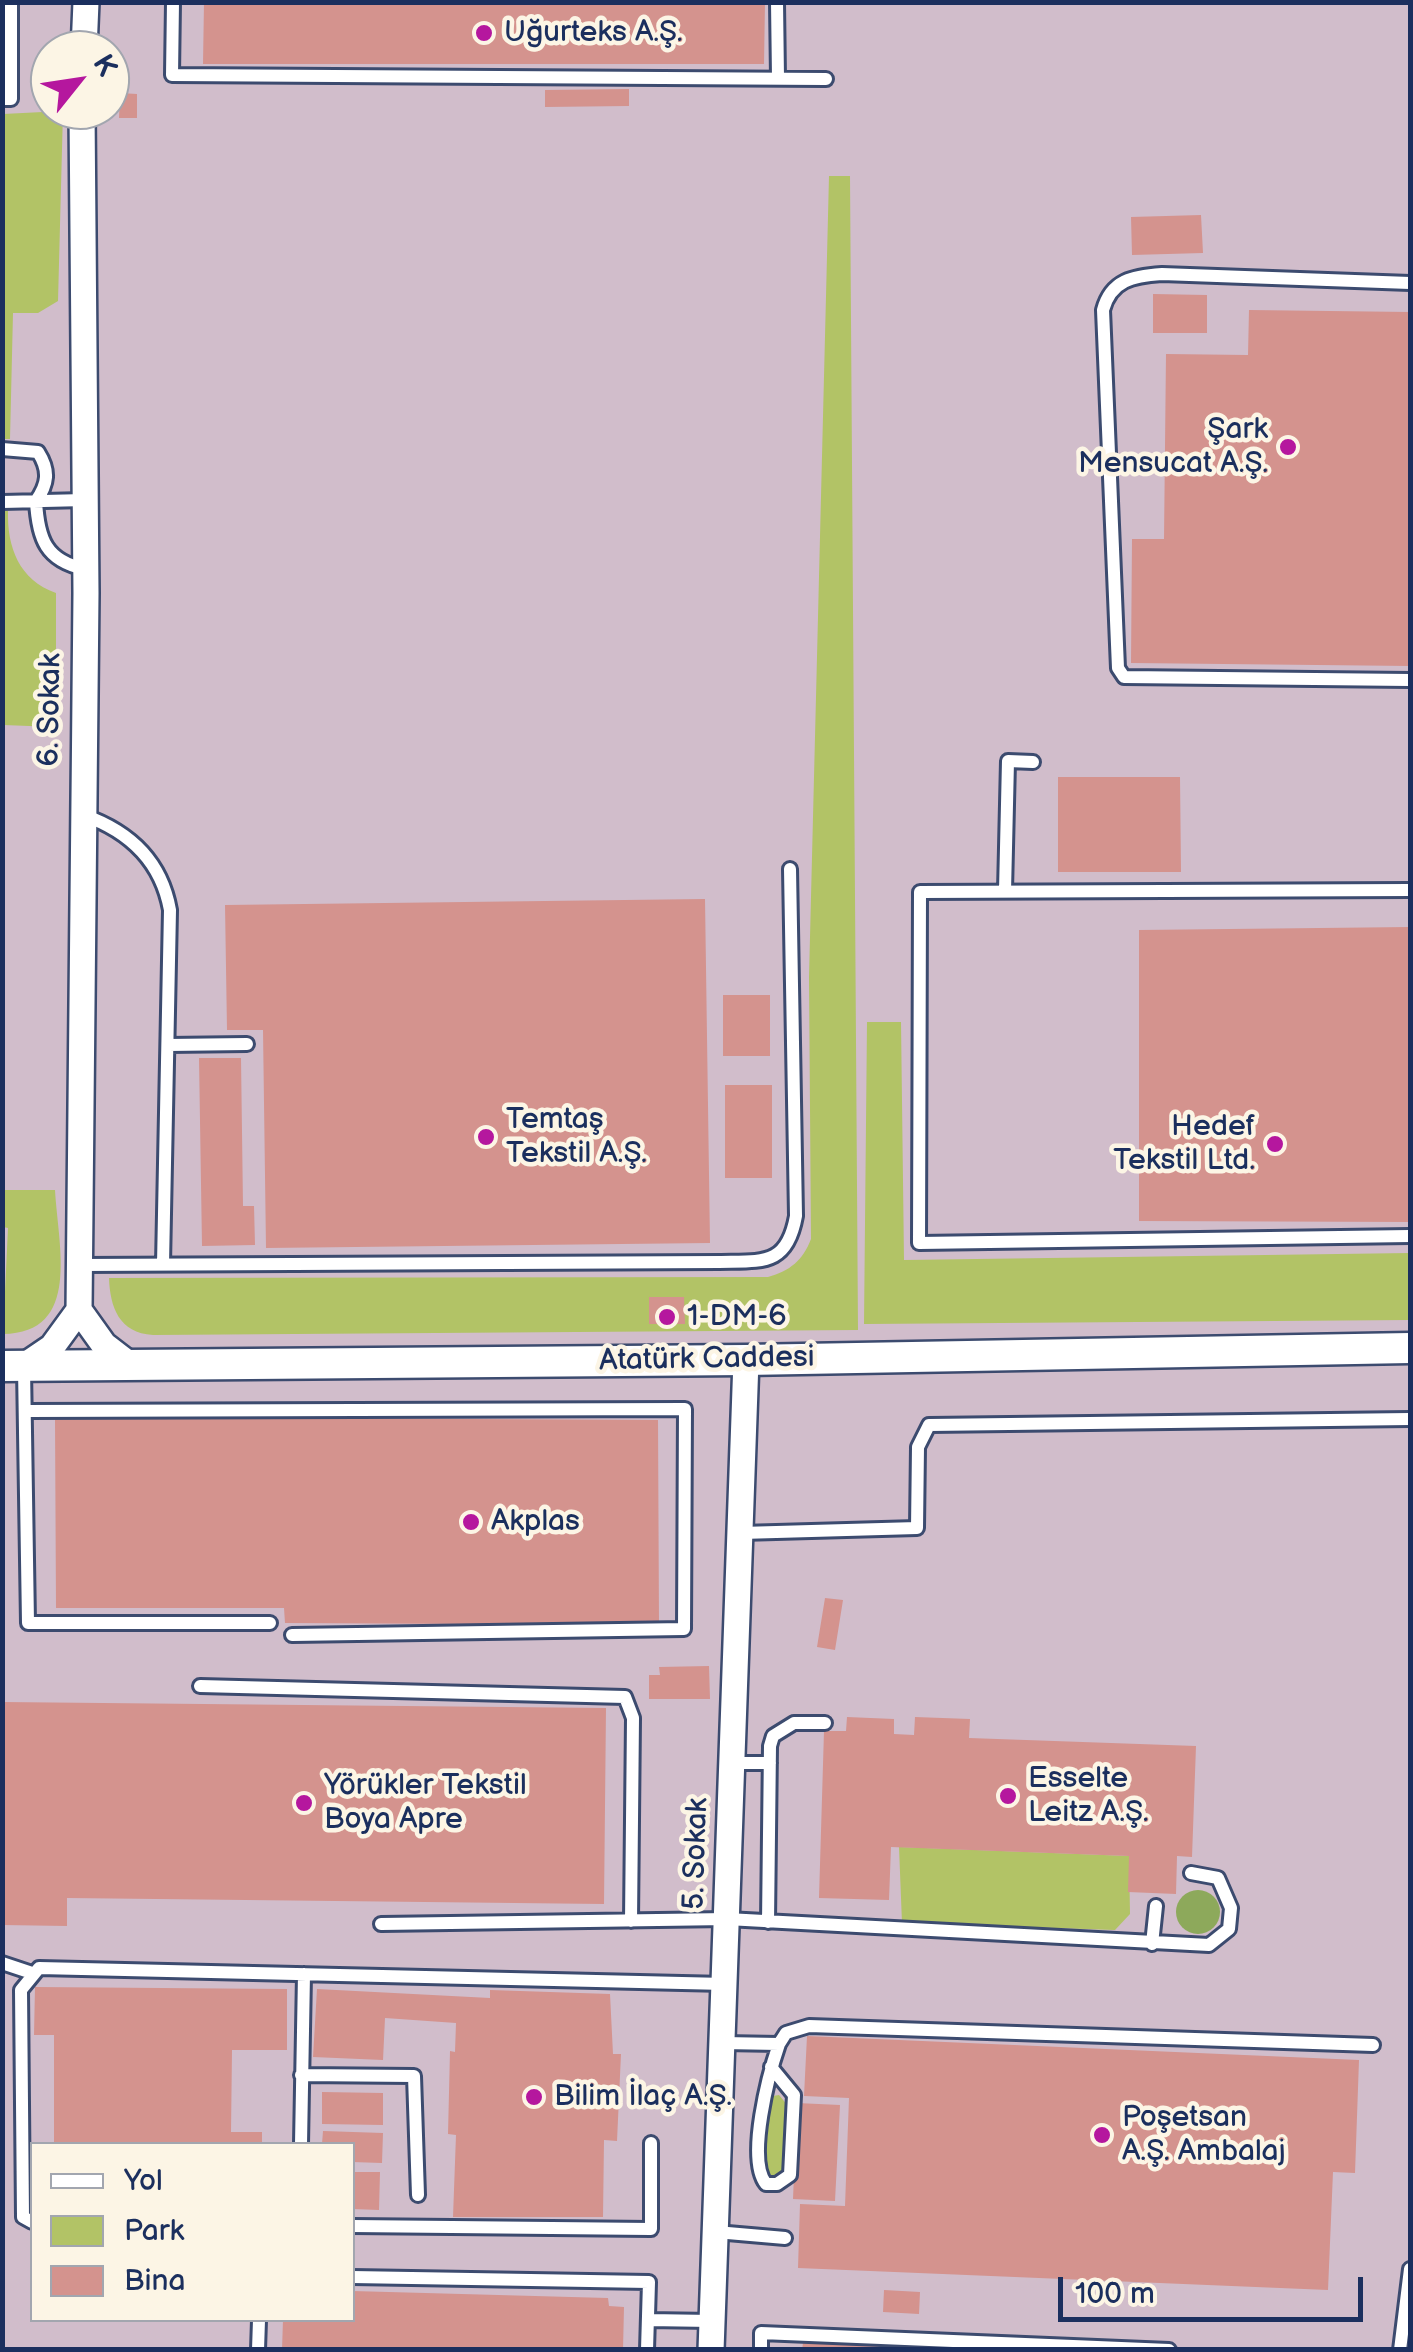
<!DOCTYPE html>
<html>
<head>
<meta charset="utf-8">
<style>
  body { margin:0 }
  #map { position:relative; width:1413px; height:2352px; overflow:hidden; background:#f7e9d1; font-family:"Balsamiq Sans",sans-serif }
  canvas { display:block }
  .frame { position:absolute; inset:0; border:5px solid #1b2f5e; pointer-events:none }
  .legend { position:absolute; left:30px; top:2142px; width:325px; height:180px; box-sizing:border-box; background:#fcf5e5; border:2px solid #a2a6af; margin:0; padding:12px 18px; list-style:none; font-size:30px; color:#1b2f5e }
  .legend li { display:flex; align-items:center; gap:20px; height:50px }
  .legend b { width:50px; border:2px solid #a2a6af }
  .north { position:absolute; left:30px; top:30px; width:100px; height:100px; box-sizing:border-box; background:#fcf5e5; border:2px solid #a2a6af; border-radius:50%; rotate:60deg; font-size:28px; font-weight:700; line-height:40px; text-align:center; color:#1b2f5e }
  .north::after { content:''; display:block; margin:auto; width:35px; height:45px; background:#b5179e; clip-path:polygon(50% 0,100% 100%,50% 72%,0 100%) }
  .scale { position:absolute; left:1058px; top:2277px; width:305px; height:45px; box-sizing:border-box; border:5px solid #1b2f5e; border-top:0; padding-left:12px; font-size:30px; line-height:35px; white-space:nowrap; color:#1b2f5e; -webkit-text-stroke:8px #fcf5e5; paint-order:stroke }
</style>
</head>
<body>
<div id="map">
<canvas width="1413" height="2352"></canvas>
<div class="frame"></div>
<ul class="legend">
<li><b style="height:12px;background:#fff"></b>Yol</li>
<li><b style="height:28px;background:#b2c366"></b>Park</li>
<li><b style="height:28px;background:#d4938e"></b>Bina</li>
</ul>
<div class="north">K</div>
<div class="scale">100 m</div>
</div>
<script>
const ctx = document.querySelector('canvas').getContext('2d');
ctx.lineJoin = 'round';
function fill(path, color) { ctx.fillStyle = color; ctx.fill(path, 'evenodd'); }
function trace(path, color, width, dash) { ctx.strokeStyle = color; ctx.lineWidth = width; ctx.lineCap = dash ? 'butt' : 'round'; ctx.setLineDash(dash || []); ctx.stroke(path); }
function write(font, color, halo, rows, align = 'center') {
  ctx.font = font + ' "Balsamiq Sans",sans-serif'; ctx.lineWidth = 9; ctx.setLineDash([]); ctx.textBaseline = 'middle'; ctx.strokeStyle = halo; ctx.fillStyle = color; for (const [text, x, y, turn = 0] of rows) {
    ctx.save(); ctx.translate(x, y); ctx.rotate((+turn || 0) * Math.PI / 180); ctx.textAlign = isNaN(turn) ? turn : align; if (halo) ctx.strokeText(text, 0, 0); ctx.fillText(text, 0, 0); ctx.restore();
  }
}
fill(new Path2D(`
  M3,3H1410V2349H3ZM50,50H110V110H50ZM32,2144H352V2320H32Z`), '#d1bdcb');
fill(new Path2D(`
  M63,111L58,301L38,313H13L10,439H3V114Z
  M829,176H850L858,1330L153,1335C119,1333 110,1307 109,1278L768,1277C790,1271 803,1260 811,1239L809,977Z
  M3,511H8C7,547 19,580 56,593V727L3,725Z
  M867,1022H901L904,1260L1410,1253V1320L864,1324Z
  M3,1190H55C58,1246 82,1333 3,1334L8,1228L3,1227Z
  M899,1847L1129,1856L1130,1914L1115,1930L902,1923Z
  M779,2095L789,2107L786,2168L781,2176L773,2178C756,2160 768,2117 773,2096Z`), '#b2c366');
fill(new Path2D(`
  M1176 1912a22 22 0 1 1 44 0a22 22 0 1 1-44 0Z`), '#8da95b');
fill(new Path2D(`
  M204,2H765L764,64H203Z
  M629,89V106L545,107V90Z
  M120,93L137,94V118H119Z
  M1201,215L1203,253L1132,255L1131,217Z
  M1153,294L1207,295V333H1153Z
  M1249,310L1410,312V666L1131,663L1132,539H1164L1166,354L1248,355Z
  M1058,777H1180L1181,872H1058Z
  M705,899L710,1243L266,1248L263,1030H227L225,905Z
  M1410,927V1222L1139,1221V930Z
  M723,995H770V1056H723Z
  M199,1058H241L243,1206H254L255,1245L202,1246Z
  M725,1085H772V1178H725Z
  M649,1297H684L685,1324H649Z
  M282,1418L658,1420L659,1625L285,1623L284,1608H56L55,1419Z
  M825,1598L843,1600L835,1650L817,1647Z
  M709,1666L710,1699H649V1675H660L659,1667Z
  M2,1702L606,1708L604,1904L67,1898V1926L2,1925Z
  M847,1717L894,1719V1734L914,1735L915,1717L970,1719L969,1738L1196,1746L1192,1857L1177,1856L1176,1894L1128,1892L1129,1856L891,1847L889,1900L819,1898L824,1731H846Z
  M35,1987L287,1989V2050H232L231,2132H262V2144H54V2035H34Z
  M317,1989L490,1998V1990L610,1994L613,2054H621L617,2141L604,2140L603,2217H453L456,2135L448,2134L450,2051L455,2052L456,2023L385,2018L383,2060L313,2057Z
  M807,2036L1359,2060L1355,2173L1333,2172L1328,2290L798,2268L800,2204L845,2206L849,2098L804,2096Z
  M322,2092L383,2093V2125L322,2124Z
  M797,2103L840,2105L835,2201L793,2199Z
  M323,2131L383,2133L382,2163L352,2162V2144H322Z
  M352,2172H380L379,2210L352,2209Z
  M884,2290L920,2292L919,2314L883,2312Z
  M352,2291L608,2298L609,2306L624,2307L623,2350H282L283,2320H352Z
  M803,2343L883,2346V2350H802Z`), '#d4938e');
const service = new Path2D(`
  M173,2L172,75L826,79
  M777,2L778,78
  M2,99H11V2
  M1410,283L1162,274C1133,276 1111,280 1103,310L1118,668L1124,677L1410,680
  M2,449L38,452C50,471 48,484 36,501C38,539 46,561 85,569
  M2,502L85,500
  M83,815C129,831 161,860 170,910L163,1264
  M1410,890L920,892L919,1243L1410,1236
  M1005,891L1008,761L1033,762
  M168,1045L247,1044
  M80,1265L719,1262C763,1261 787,1266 796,1216L790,869
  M24,1368L28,1623H270
  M27,1411L685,1409L684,1629L292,1635
  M741,1533L917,1528L918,1447L929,1425L1410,1419
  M200,1686L625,1697L633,1718L631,1921
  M733,1763H770
  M768,1922L770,1746L773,1736L794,1723H825
  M381,1924L727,1919L1209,1945L1229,1929L1231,1908L1218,1878L1191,1873
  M1152,1944L1156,1906
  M2,1963L32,1973
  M723,2043L779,2044L786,2033L809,2026L1373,2045
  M771,2067L794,2095L790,2175L777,2184H766C746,2159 769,2073 779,2044
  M301,2075L414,2076L418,2195
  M301,2144L304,1974
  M32,2222L23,2217L21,1990L39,1968L725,1984
  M352,2226L651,2229V2143
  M716,2232L785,2238
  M352,2277L649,2282L647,2350
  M648,2320L712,2321
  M258,2350L259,2320
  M761,2350V2333L1169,2350
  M1400,2350L1410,2269`);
const minor = new Path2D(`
  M84,50L86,2
  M79,1310L86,593L82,110
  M24,1366L52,1347L79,1310L104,1345L130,1365
  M711,2350L746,1360`);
const tertiary = new Path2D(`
  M2,1366L746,1360L1410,1348`);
trace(service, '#3c4b6f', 18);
trace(minor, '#3c4b6f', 30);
trace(tertiary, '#3c4b6f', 35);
trace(service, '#fff', 12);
trace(minor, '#fff', 25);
trace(tertiary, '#fff', 30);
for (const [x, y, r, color] of [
  [484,33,10,"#b5179e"],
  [1288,447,10,"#b5179e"],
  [486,1137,10,"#b5179e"],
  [1275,1144,10,"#b5179e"],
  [667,1317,10,"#b5179e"],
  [471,1522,10,"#b5179e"],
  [1008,1796,10,"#b5179e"],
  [304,1803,10,"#b5179e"],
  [534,2097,10,"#b5179e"],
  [1102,2135,10,"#b5179e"]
]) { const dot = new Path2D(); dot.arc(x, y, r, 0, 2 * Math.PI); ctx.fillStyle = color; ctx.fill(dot); trace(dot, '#fcf5e5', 4); }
write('30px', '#1b2f5e', '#fcf5e5', [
  ["Uğurteks A.Ş.",504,33],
  ["Şark",1268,430,"right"],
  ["Mensucat A.Ş.",1268,464,"right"],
  ["Temtaş",506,1120],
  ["Tekstil A.Ş.",506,1154],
  ["Hedef",1255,1127,"right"],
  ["Tekstil Ltd.",1255,1161,"right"],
  ["1-DM-6",687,1317],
  ["Akplas",491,1522],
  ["Esselte",1028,1779],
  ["Leitz A.Ş.",1028,1813],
  ["Yörükler Tekstil",324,1786],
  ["Boya Apre",324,1820],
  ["Bilim İlaç A.Ş.",554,2097],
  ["Poşetsan",1122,2118],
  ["A.Ş. Ambalaj",1122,2152]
], 'left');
write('30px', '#1b2f5e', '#fcf5e5', [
  ["6. Sokak",51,710,-89],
  ["Atatürk Caddesi",707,1360,-1],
  ["5. Sokak",697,1854,-88]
]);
</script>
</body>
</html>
